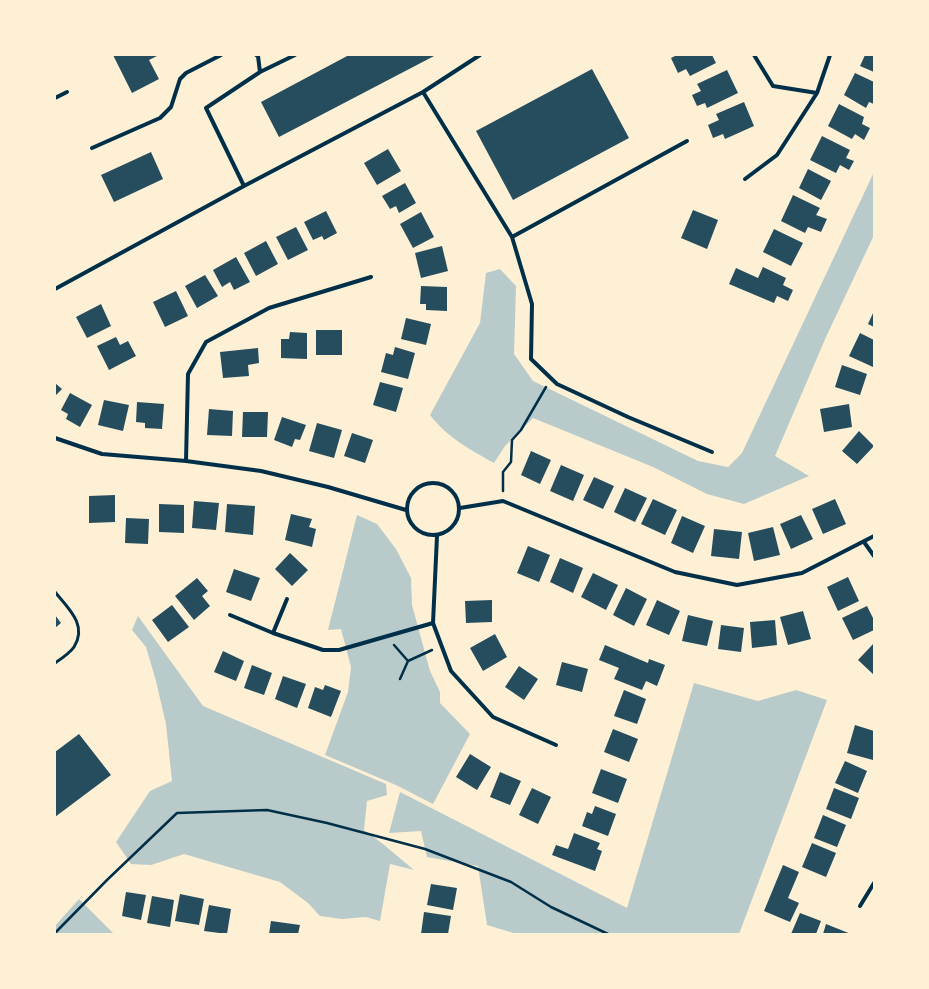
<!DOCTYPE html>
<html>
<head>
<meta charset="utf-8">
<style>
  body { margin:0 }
  #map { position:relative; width:929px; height:989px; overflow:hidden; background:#fdf0d5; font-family:"Titillium Web",sans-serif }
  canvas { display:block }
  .frame { position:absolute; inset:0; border:56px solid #fdf0d5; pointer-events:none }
</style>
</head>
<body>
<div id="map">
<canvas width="929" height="989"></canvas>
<div class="frame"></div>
</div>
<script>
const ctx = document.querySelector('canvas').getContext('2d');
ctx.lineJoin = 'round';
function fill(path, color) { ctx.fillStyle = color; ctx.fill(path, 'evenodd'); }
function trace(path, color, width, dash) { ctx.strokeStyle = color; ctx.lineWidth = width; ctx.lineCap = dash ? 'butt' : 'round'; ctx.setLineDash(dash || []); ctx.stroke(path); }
fill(new Path2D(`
  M874,172V235L826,337L775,456L809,476L744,504L707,494L653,467L533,418L505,446L494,463C469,449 448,438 430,415L480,323L486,273L500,269L516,286L514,354L533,381L698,461L728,467L742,453Z
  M357,515L377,524L396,549L411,578L412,605L430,671L440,692V703L470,734L433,804L396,785L325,755L348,692L351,667L341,629L328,630Z
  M138,616L203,706L386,784L387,795L367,801L364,830L383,844L414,870L390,864L380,921L366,917L342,919L320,916L308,903L280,882L184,854L151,865L131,864L116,842L150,791L172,781L166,724L156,681L146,647L132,630Z
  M694,683L758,701L796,690L827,700L739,934H517L487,925L478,866L427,857L421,831L389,833L400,792L627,908Z
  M79,899L114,934H55V926Z`), '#b9caca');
fill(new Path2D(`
  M113,55H159L149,60L159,79L132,93Z
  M349,55H436L279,137L261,102Z
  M677,55H712L716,63L690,76L686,69L678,73L671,58Z
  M865,55H874V72L860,66Z
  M592,69L629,138L513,200L476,131Z
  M727,70L738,93L707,108L705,103L697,106L692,95L701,91L697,84Z
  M855,73L874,82V104L869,102L866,108L844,95Z
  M744,102L754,126L725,139L723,134L713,138L708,125L719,120L716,114Z
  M839,104L864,117L862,124L870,128L864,140L855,134L852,139L828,126Z
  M822,136L850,150L846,158L854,161L849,170L840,165L836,173L810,160Z
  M388,149L401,171L377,185L364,163Z
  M151,152L163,179L114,202L101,175Z
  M808,169L831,181L821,200L799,188Z
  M405,183L416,203L399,213L396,206L390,209L382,196Z
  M793,195L820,208L816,215L827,219L821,232L808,227L805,233L781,221Z
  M693,210L718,220L707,249L681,238Z
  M326,211L337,233L324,240L322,236L313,240L304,222Z
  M421,212L434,237L413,248L400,224Z
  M296,227L308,250L288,260L276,237Z
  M774,229L803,243L791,266L763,252Z
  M266,241L278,264L256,276L244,253Z
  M442,246L448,271L421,278L415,253Z
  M236,257L250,282L234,290L230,282L222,287L213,270Z
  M763,267L786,278L783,285L793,290L788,301L777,296L774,303L729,284L736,268L758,278Z
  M205,275L218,296L197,308L185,286Z
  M421,286L447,287V311L426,310V304H420Z
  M176,291L188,316L165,327L153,302Z
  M101,304L111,326L87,338L76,317Z
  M874,311V327L868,324Z
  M406,318L431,324L426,345L401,339Z
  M316,330H342V355H316Z
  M290,332L307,333V359L281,358V339H289Z
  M860,333L874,340V364L873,367L849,356Z
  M116,337L120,345L128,341L136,356L109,370L97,346Z
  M395,347L415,353L408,379L381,372L386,353L393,355Z
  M258,348L259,363L248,365L249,376L223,378L220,352Z
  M842,365L867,374L860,395L835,387Z
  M380,382L403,388L396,412L373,405Z
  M55,383L62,389L55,396Z
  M70,393L92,405L80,427L66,419L68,414L61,410Z
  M104,400L129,405L123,431L98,425Z
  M137,402L164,404L162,429L145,428V423L136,422Z
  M849,404L852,427L824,432L820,409Z
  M209,409L233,411L232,436L207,435Z
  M243,412H268L267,437H242Z
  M282,417L306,425L300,440L295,439L292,447L274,440Z
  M317,423L342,430L334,458L309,451Z
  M859,431L874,446L857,464L842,451Z
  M352,433L373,440L365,463L344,456Z
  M531,451L551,460L540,484L521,475Z
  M561,465L584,475L573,501L550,491Z
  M594,477L614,486L603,509L583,500Z
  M625,488L647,498L635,522L614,512Z
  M115,495V522L89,523V496Z
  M653,499L677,510L665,535L641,524Z
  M835,499L846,524L823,534L812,509Z
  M194,501L219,503L216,530L192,528Z
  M159,504L184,505V533L159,532Z
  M227,504L255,506L253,535L225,532Z
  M291,514L312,519L309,527L316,529L312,547L285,540Z
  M801,515L813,539L791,549L780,524Z
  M682,516L705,526L693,553L671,543Z
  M126,518L149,519L148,544L125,543Z
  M773,527L780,555L754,561L748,533Z
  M714,529L742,532L739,559L711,556Z
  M528,546L550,555L539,582L517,573Z
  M290,553L308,570L292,586L275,569Z
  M560,558L583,568L573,593L550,582Z
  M234,569L260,578L251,601L226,592Z
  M593,573L618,585L606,610L581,597Z
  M848,577L859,601L838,611L827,587Z
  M197,578L208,591L202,596L210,606L194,620L175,596Z
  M626,588L647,599L634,626L613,615Z
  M492,600V622L466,623L465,601Z
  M657,600L680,611L669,635L646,625Z
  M172,605L189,627L168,642L152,620Z
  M867,606L874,620V630L853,640L842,618Z
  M803,611L811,639L788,645L780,617Z
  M55,615L61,623L55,628Z
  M688,615L713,621L707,646L682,641Z
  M775,620L777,645L752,648L750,622Z
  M721,625L744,628L741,652L718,649Z
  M495,634L507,657L483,671L470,648Z
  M874,643V675L858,660Z
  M605,645L648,663L649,659L665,665L657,686L646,681L642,690L614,679L619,668L599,660Z
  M223,651L244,661L236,681L214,672Z
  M562,662L588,669L582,692L556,685Z
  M252,665L272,673L264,695L244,688Z
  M519,666L538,679L524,700L505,687Z
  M283,676L306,684L297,708L275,699Z
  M325,685L341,691L331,717L308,708L315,687L323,690Z
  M624,690L646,699L637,724L614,716Z
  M855,725L874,731V756L873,760L847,753Z
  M613,729L638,739L629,762L604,752Z
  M79,734L111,775L55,817V752Z
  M470,754L491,767L477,790L456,777Z
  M845,761L867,771L858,793L835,783Z
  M601,769L627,779L618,803L592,793Z
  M500,772L521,781L510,805L490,797Z
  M532,788L551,797L538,824L519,815Z
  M834,788L859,798L851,819L826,809Z
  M595,806L616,814L608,836L582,826L587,812L592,814Z
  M823,815L846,825L837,847L814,838Z
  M574,833L600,843L597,849L602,851L595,871L552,855L556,845L568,849Z
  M812,843L836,853L826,877L802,867Z
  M783,865L799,872L788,898L799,903L790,922L764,911Z
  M431,884L457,888L453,910L427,905Z
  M126,892L146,895L141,920L122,916Z
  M180,894L204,899L199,925L175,921Z
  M152,896L174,900L170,927L147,923Z
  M209,905L231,909L227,934L204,931Z
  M424,912L451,916L448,934H421Z
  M800,913L821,921L816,934H791Z
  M271,921L300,925L298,934H269Z
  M826,924L851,934H823Z`), '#264d5e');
trace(new Path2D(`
  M503,491V472L511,462L512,440L521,430L546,387
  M394,645L408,661
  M400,679L408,661L432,650
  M55,933L107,880L177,813L267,810L327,823L425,849L511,882L551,907L608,934`), '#003049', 2.5);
trace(new Path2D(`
  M55,592C68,608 88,625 74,647C70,653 61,659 55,663`), '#003049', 3);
trace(new Path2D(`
  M754,55L773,86L817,93
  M260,72L295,55
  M423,92L512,237L532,304L531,359L557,384L628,417L712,452
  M55,98L67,92
  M92,148L160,118L171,107L180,79L186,73L221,55
  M745,179L777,155L817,93L830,55
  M244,186L206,108L260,72L258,56L256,55
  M512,237L687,141
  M55,289L244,186L423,92L480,55
  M55,438L102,454L186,461L261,471L328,487L406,510
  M186,461L188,374L206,342L269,308L371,277
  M407 509a26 26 0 1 1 52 0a26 26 0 1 1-52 0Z
  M460,508L503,501L675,572L737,585L802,573L874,536
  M437,536L433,623L451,671L493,717L556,745
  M864,542L874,556
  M230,615L273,633L323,650H339L433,623
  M273,633L287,599
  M860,906L874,883`), '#003049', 4);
</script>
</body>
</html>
